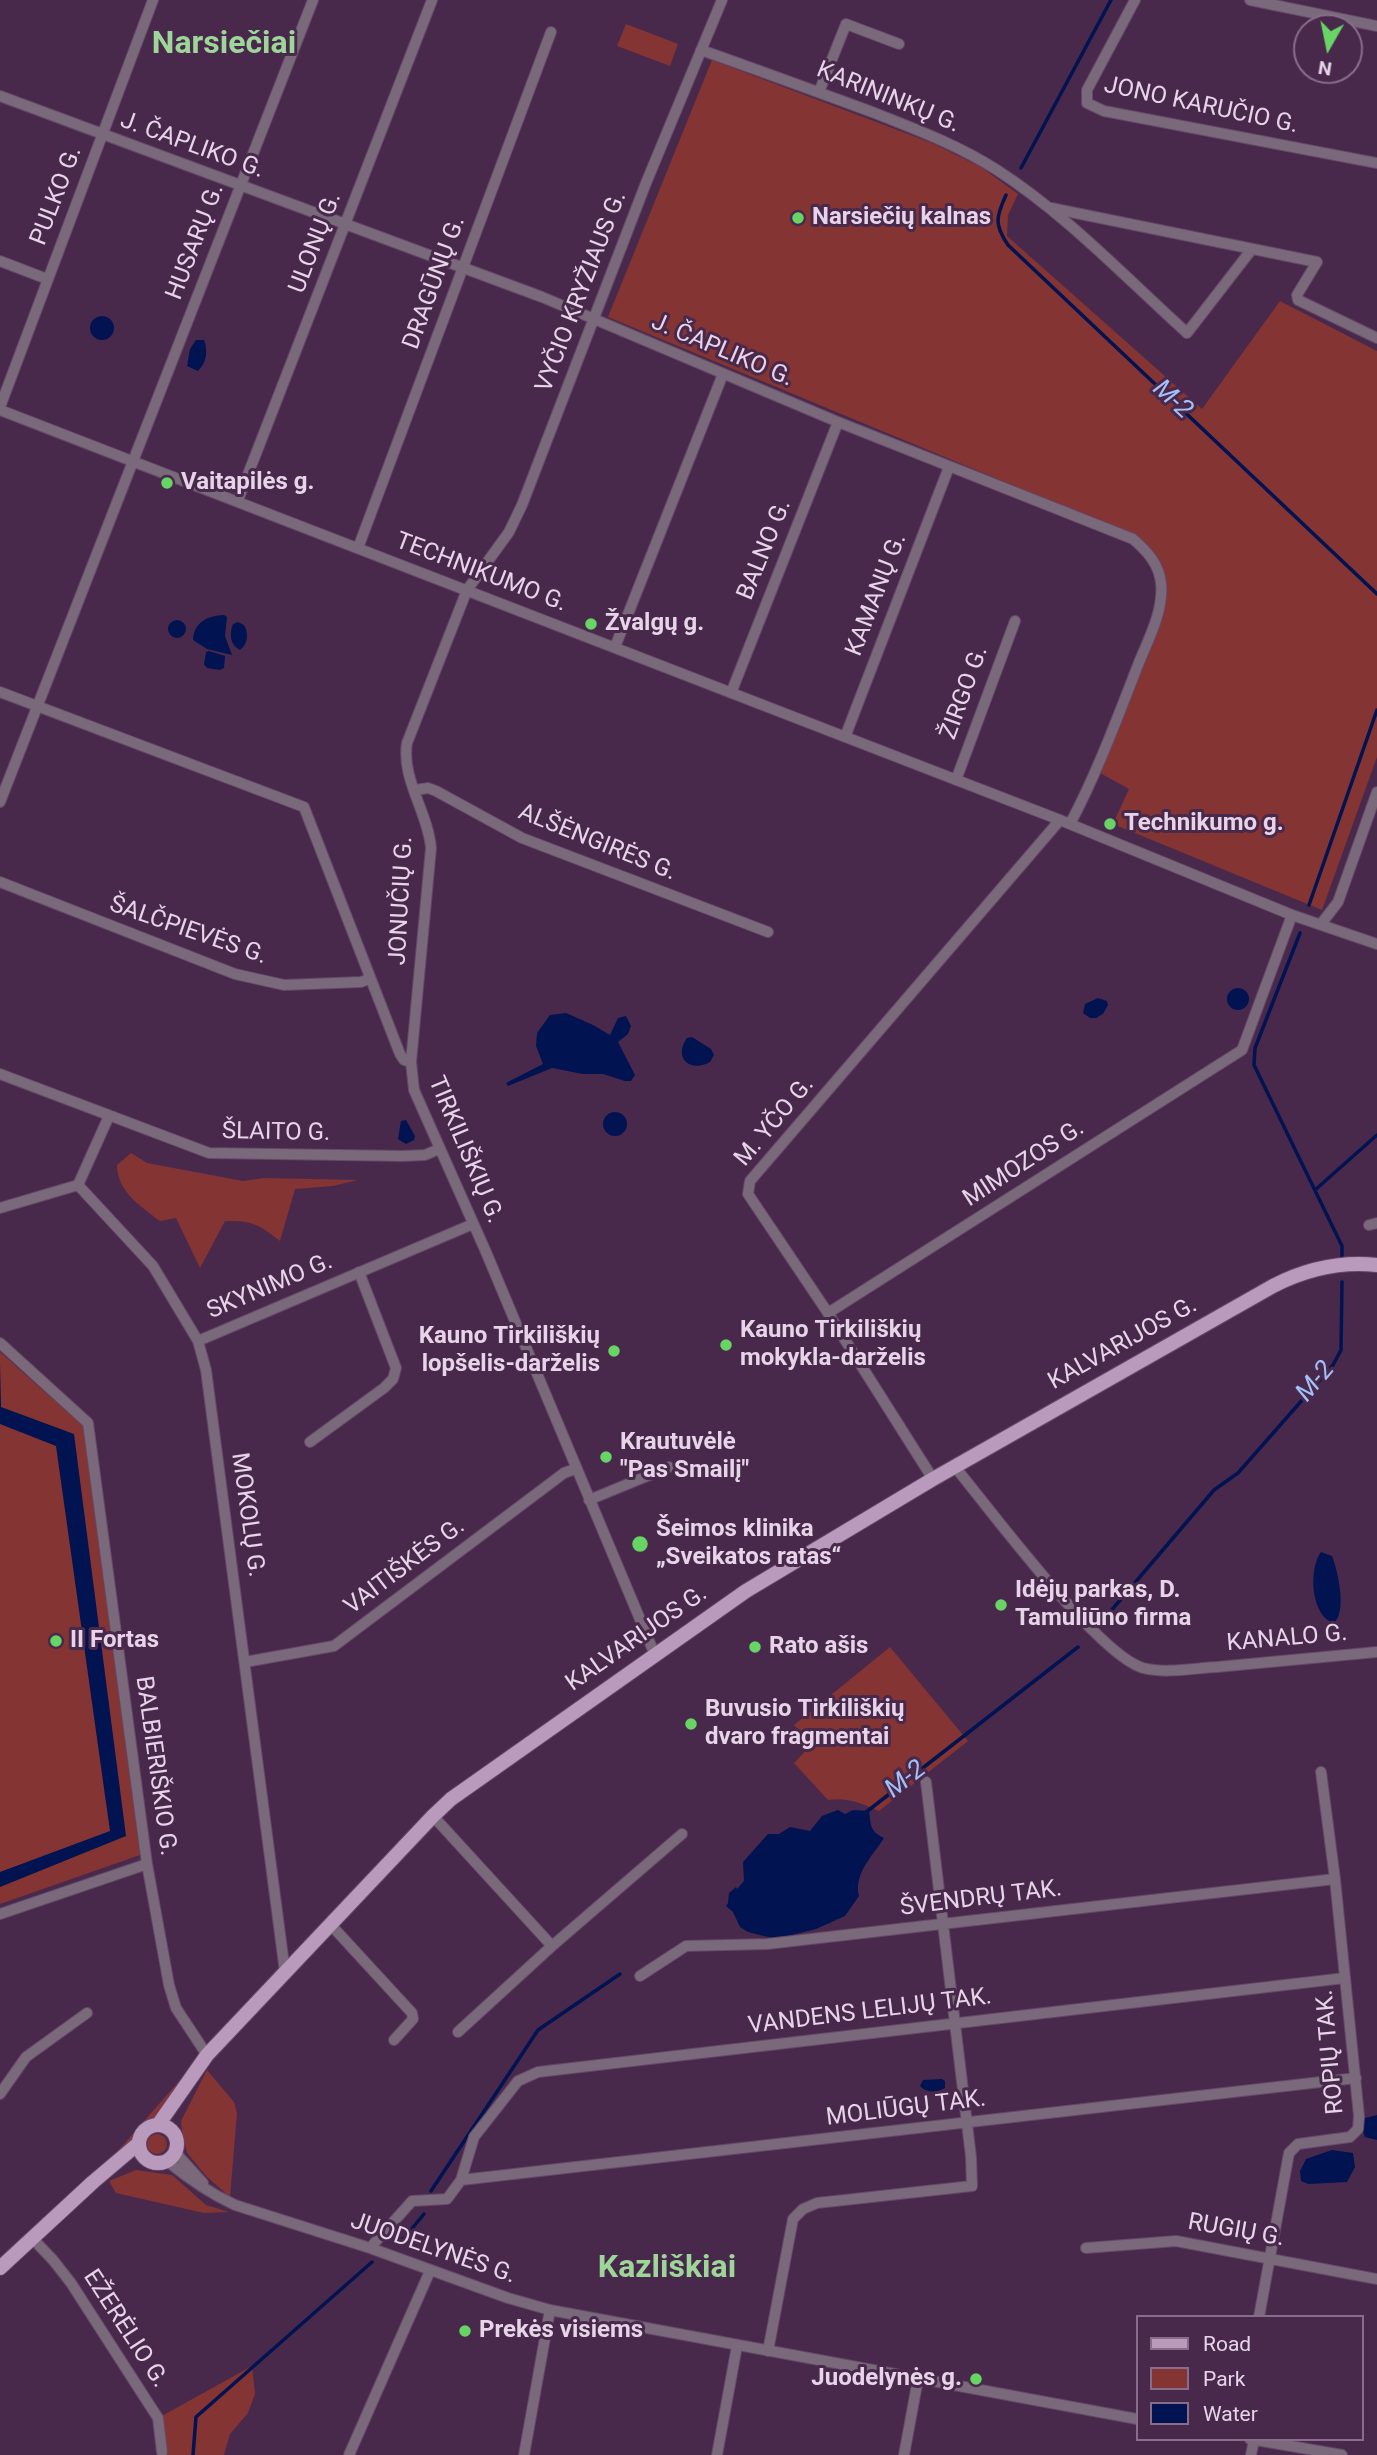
<!DOCTYPE html>
<html>
<head>
<meta charset="utf-8">
<style>
  body { margin:0 }
  #map { position:relative; width:1377px; height:2455px; overflow:hidden; background:#48294c; font-family:Roboto,sans-serif }
  canvas { display:block }
  .legend { position:absolute; left:1136px; top:2315px; width:228px; height:126px; box-sizing:border-box; background:#48294c; border:2px solid #886d8b; margin:0; padding:9px 12px; list-style:none; font-size:21px; color:#e7d4e9 }
  .legend li { display:flex; align-items:center; gap:14px; height:35px }
  .legend b { width:35px; border:2px solid #886d8b }
  .north { position:absolute; left:1293px; top:14px; width:70px; height:70px; box-sizing:border-box; background:#48294c; border:2px solid #886d8b; border-radius:50%; rotate:189deg; font-size:19px; font-weight:700; line-height:28px; text-align:center; color:#e7d4e9 }
  .north::after { content:''; display:block; margin:auto; width:24px; height:32px; background:#67d465; clip-path:polygon(50% 0,100% 100%,50% 72%,0 100%) }
</style>
</head>
<body>
<div id="map">
<canvas width="1377" height="2455"></canvas>
<ul class="legend">
<li><b style="height:9px;background:#b99abd"></b>Road</li>
<li><b style="height:19px;background:#843433"></b>Park</li>
<li><b style="height:19px;background:#011351"></b>Water</li>
</ul>
<div class="north">N</div>
</div>
<script>
const ctx = document.querySelector('canvas').getContext('2d');
ctx.lineJoin = 'round';
function fill(path, color) { ctx.fillStyle = color; ctx.fill(path, 'evenodd'); }
function trace(path, color, width, dash) { ctx.strokeStyle = color; ctx.lineWidth = width; ctx.lineCap = dash ? 'butt' : 'round'; ctx.setLineDash(dash || []); ctx.stroke(path); }
function write(font, color, halo, rows, align = 'center') {
  ctx.font = font + ' Roboto,sans-serif'; ctx.lineWidth = 6; ctx.setLineDash([]); ctx.textBaseline = 'middle'; ctx.strokeStyle = halo; ctx.fillStyle = color; for (const [text, x, y, turn = 0] of rows) {
    ctx.save(); ctx.translate(x, y); ctx.rotate((+turn || 0) * Math.PI / 180); ctx.textAlign = isNaN(turn) ? turn : align; if (halo) ctx.strokeText(text, 0, 0); ctx.fillText(text, 0, 0); ctx.restore();
  }
}
fill(new Path2D(`
  M626,24L678,44L670,66L617,46Z
  M712,60L932,143L981,167L1018,194L1008,215L1007,236L1202,409L1280,301L1377,351V757L1322,910L1113,824L1129,789L1100,773L1164,611C1170,572 1160,567 1137,537L608,317Z
  M131,1153L147,1163L243,1181L264,1178L358,1180L333,1186L295,1189L280,1241C260,1225 252,1220 225,1221L200,1268L176,1218L160,1221C140,1206 117,1191 117,1165Z
  M0,1352L83,1426L140,1855L0,1904Z
  M890,1647L968,1741L879,1811C861,1803 847,1797 828,1800L794,1763L812,1744L794,1725Z
  M207,2070L234,2102L237,2113L230,2197L207,2177L187,2153L182,2131L181,2121Z
  M187,2072L176,2087L166,2107L154,2121L138,2129L133,2140L110,2160Z
  M147 2144a10 10 0 1 1 20 0a10 10 0 1 1-20 0Z
  M136,2170L172,2175L206,2205L229,2212L204,2213L116,2193L109,2181Z
  M252,2366L255,2394L248,2413L230,2434L224,2455H167L160,2417Z`), '#843433');
fill(new Path2D(`
  M90 328a12 12 0 1 1 24 0a12 12 0 1 1-24 0Z
  M196,340H204C208,351 207,362 198,371L187,366L190,349Z
  M224,615L227,617L225,636L232,655L207,649L193,640C194,622 207,616 224,615Z
  M168 629a9 9 0 1 1 18 0a9 9 0 1 1-18 0Z
  M238,622L244,625C249,633 248,644 240,650C230,645 229,634 233,624Z
  M209,651L225,656L224,668L220,670L207,668L204,664L206,652Z
  M1227 999a11 11 0 1 1 22 0a11 11 0 1 1-22 0Z
  M1098,998L1107,1001L1108,1005L1103,1014L1096,1018H1090L1083,1013L1085,1004Z
  M566,1013L593,1025L610,1035L618,1018L626,1016L631,1026L628,1034L618,1042L635,1075L631,1081H625L603,1074H583L552,1068L508,1086L506,1083L543,1064L536,1046L537,1033L550,1015Z
  M692,1037L711,1049L714,1055L710,1062C690,1073 673,1058 687,1038Z
  M603 1124a12 12 0 1 1 24 0a12 12 0 1 1-24 0Z
  M406,1120L415,1136L414,1140L406,1144L398,1139L401,1121Z
  M0,1364L1,1407L74,1434L126,1836L0,1887V1872L110,1831L56,1446L0,1424Z
  M1321,1552L1332,1556C1338,1571 1347,1612 1334,1623C1311,1617 1308,1569 1321,1552Z
  M838,1810L845,1814L853,1810L869,1811C871,1824 869,1831 884,1838C874,1854 853,1874 859,1896L845,1916L816,1929L776,1939L748,1932L740,1927L733,1912L726,1906L728,1903L729,1893L736,1887L737,1889L744,1881L743,1862L768,1834H779L790,1827L810,1831L822,1816Z
  M942,2079L945,2081V2088C937,2093 926,2093 920,2086L923,2080Z
  M1377,2115V2140L1365,2137L1362,2129L1365,2118Z
  M1332,2150L1353,2153L1355,2167L1347,2182L1308,2184L1301,2181L1300,2171L1306,2159Z`), '#011351');
trace(new Path2D(`
  M1021,168L1111,0
  M1006,195C996,217 994,224 1008,245L1377,594
  M1309,905L1377,710
  M1300,933L1255,1048L1254,1065L1342,1246V1256
  M1315,1190L1377,1135
  M1104,1619L1214,1490L1238,1473L1333,1365L1341,1350L1342,1282
  M865,1813L1078,1647
  M431,2191L538,2030L620,1974
  M400,2243L424,2214
  M193,2455L196,2417L372,2262`), '#011351', 3.5);
const minor = new Path2D(`
  M1135,0L1087,90V103L1104,111L1377,163
  M1250,0L1377,26
  M701,50C758,70 815,91 872,112C915,129 958,145 997,170C1067,215 1126,278 1187,333L1252,249
  M819,92L846,24L899,44
  M0,96L542,297L838,422L1133,539C1147,551 1159,564 1161,583C1164,611 1148,640 1138,665C1117,719 1097,773 1070,824
  M1051,208L1317,262L1297,295L1298,300L1377,338
  M0,261L47,279
  M0,407L153,0
  M0,410L1060,820L1292,915L1377,944
  M238,500L432,0
  M358,548L551,32
  M615,647L723,374
  M0,692L304,807L400,1054L404,1060L411,1062
  M731,693L838,422
  M845,737L949,467
  M956,780L1015,621
  M415,790L428,788L436,791L522,838L768,932
  M0,802L313,0
  M0,882L235,974L284,985L361,982L369,979
  M1321,924L1338,902L1377,792
  M0,1074L209,1153L403,1156L425,1155L439,1149
  M78,1185L109,1116
  M0,1208L78,1185L153,1266L198,1341L206,1370L285,1972
  M1369,1225L1377,1223
  M828,1313L1242,1050L1292,915
  M198,1341L473,1224
  M0,1343L88,1423L147,1864L169,1985L176,2008L207,2055
  M310,1442L384,1388L393,1379L396,1368L359,1272
  M955,1467C990,1509 1097,1654 1143,1668C1166,1674 1194,1668 1217,1667C1271,1662 1324,1657 1377,1652
  M933,1479L828,1313L748,1194L750,1181L1060,820
  M589,1500L669,1467
  M655,1655L486,1252L414,1090L411,1062L431,848C428,812 401,779 407,743L467,590L509,532L522,505L646,183L722,0
  M245,1662L334,1646L564,1473L575,1469
  M433,1816L552,1946
  M0,1914L147,1864
  M331,1925L412,2013L413,2019L394,2040
  M640,1976L686,1946L767,1944L1335,1879
  M458,2032L552,1946L682,1834
  M0,2094L26,2057L87,2013
  M175,2152L203,2183
  M167,2161C189,2179 209,2193 235,2205L370,2248L508,2298L550,2310L1137,2419
  M461,2180L1356,2078
  M32,2238L53,2260L71,2283L145,2398L158,2418L162,2452
  M370,2248L412,2201L447,2199L461,2180L474,2137L518,2081L538,2072L1345,1978
  M1086,2248L1176,2241L1377,2279
  M1259,2317L1289,2153L1298,2144L1350,2137L1358,2129L1359,2116L1335,1879L1321,1772
  M768,2351L793,2219L803,2209L817,2203L972,2186L971,2157L926,1782
  M1250,2439L1342,2455
  M349,2455L430,2271
  M524,2455L550,2310
  M717,2455L737,2346
  M904,2455L918,2379
  M1251,2455L1254,2440`);
const major = new Path2D(`
  M158,2125L207,2055L433,1816L451,1799L746,1591L933,1479L1273,1286C1306,1269 1339,1261 1377,1265
  M139 2144a19 19 0 1 1 38 0a19 19 0 1 1-38 0Z
  M0,2268L93,2182L139,2143`);
trace(minor, '#654868', 12);
trace(major, '#654868', 16);
trace(minor, '#79697a', 10);
trace(major, '#b99abd', 14);
for (const [x, y, r, color] of [
  [798,218,7,"#67d465"],
  [167,483,7,"#67d465"],
  [591,624,7,"#67d465"],
  [1110,824,7,"#67d465"],
  [726,1345,7,"#67d465"],
  [614,1351,7,"#67d465"],
  [606,1457,7,"#67d465"],
  [640,1544,9,"#67d465"],
  [1001,1605,7,"#67d465"],
  [56,1641,7,"#67d465"],
  [755,1647,7,"#67d465"],
  [691,1724,7,"#67d465"],
  [465,2331,7,"#67d465"],
  [976,2379,7,"#67d465"]
]) { const dot = new Path2D(); dot.arc(x, y, r, 0, 2 * Math.PI); ctx.fillStyle = color; ctx.fill(dot); trace(dot, '#48294c', 2.5); }
write('24px', '#e7d4e9', '#48294c', [
  ["KARININKŲ G.",888,98,22],
  ["JONO KARUČIO G.",1201,106,12],
  ["J. ČAPLIKO G.",192,146,20],
  ["PULKO G.",57,196,-69],
  ["HUSARŲ G.",196,242,-69],
  ["ULONŲ G.",316,243,-69],
  ["DRAGŪNŲ G.",435,283,-70],
  ["VYČIO KRYŽIAUS G.",582,292,-69],
  ["J. ČAPLIKO G.",722,351,23],
  ["BALNO G.",765,550,-68],
  ["TECHNIKUMO G.",481,573,21],
  ["KAMANŲ G.",877,595,-69],
  ["ŽIRGO G.",965,693,-70],
  ["ALŠĖNGIRĖS G.",597,843,22],
  ["JONUČIŲ G.",402,901,-87],
  ["ŠALČPIEVĖS G.",188,931,19],
  ["M. YČO G.",775,1122,-50],
  ["ŠLAITO G.",276,1133,1],
  ["TIRKILIŠKIŲ G.",465,1150,67],
  ["MIMOZOS G.",1024,1164,-33],
  ["SKYNIMO G.",270,1287,-23],
  ["KALVARIJOS G.",1123,1344,-29],
  ["MOKOLŲ G.",247,1515,82],
  ["VAITIŠKĖS G.",405,1567,-37],
  ["KALVARIJOS G.",637,1639,-35],
  ["KANALO G.",1287,1639,-5],
  ["BALBIERIŠKIO G.",155,1766,82],
  ["ŠVENDRŲ TAK.",981,1899,-7],
  ["VANDENS LELIJŲ TAK.",870,2012,-7],
  ["ROPIŲ TAK.",1331,2052,-95],
  ["MOLIŪGŲ TAK.",906,2109,-7],
  ["RUGIŲ G.",1236,2231,10],
  ["JUODELYNĖS G.",433,2249,19],
  ["EŽERĖLIO G.",125,2329,57]
]);
write('bold 24px', '#e7d4e9', '#48294c', [
  ["Narsiečių kalnas",812,218],
  ["Vaitapilės g.",181,483],
  ["Žvalgų g.",605,624],
  ["Technikumo g.",1124,824],
  ["Kauno Tirkiliškių",740,1331],
  ["mokykla-darželis",740,1359],
  ["Kauno Tirkiliškių",600,1337,"right"],
  ["lopšelis-darželis",600,1365,"right"],
  ["Krautuvėlė",620,1443],
  ["\"Pas Smailį\"",620,1471],
  ["Šeimos klinika",656,1530],
  ["„Sveikatos ratas“",656,1558],
  ["Idėjų parkas, D.",1015,1591],
  ["Tamuliūno firma",1015,1619],
  ["II Fortas",70,1641],
  ["Rato ašis",769,1647],
  ["Buvusio Tirkiliškių",705,1710],
  ["dvaro fragmentai",705,1738],
  ["Prekės visiems",479,2331],
  ["Juodelynės g.",962,2379,"right"]
], 'left');
write('italic 26px', '#a3c0f8', '#48294c', [
  ["M-2",1172,400,43],
  ["M-2",1316,1382,-50],
  ["M-2",906,1780,-38]
]);
write('bold 32px', '#9ed69a', '#48294c', [
  ["Narsiečiai",224,45],
  ["Kazliškiai",667,2269]
]);
</script>
</body>
</html>
